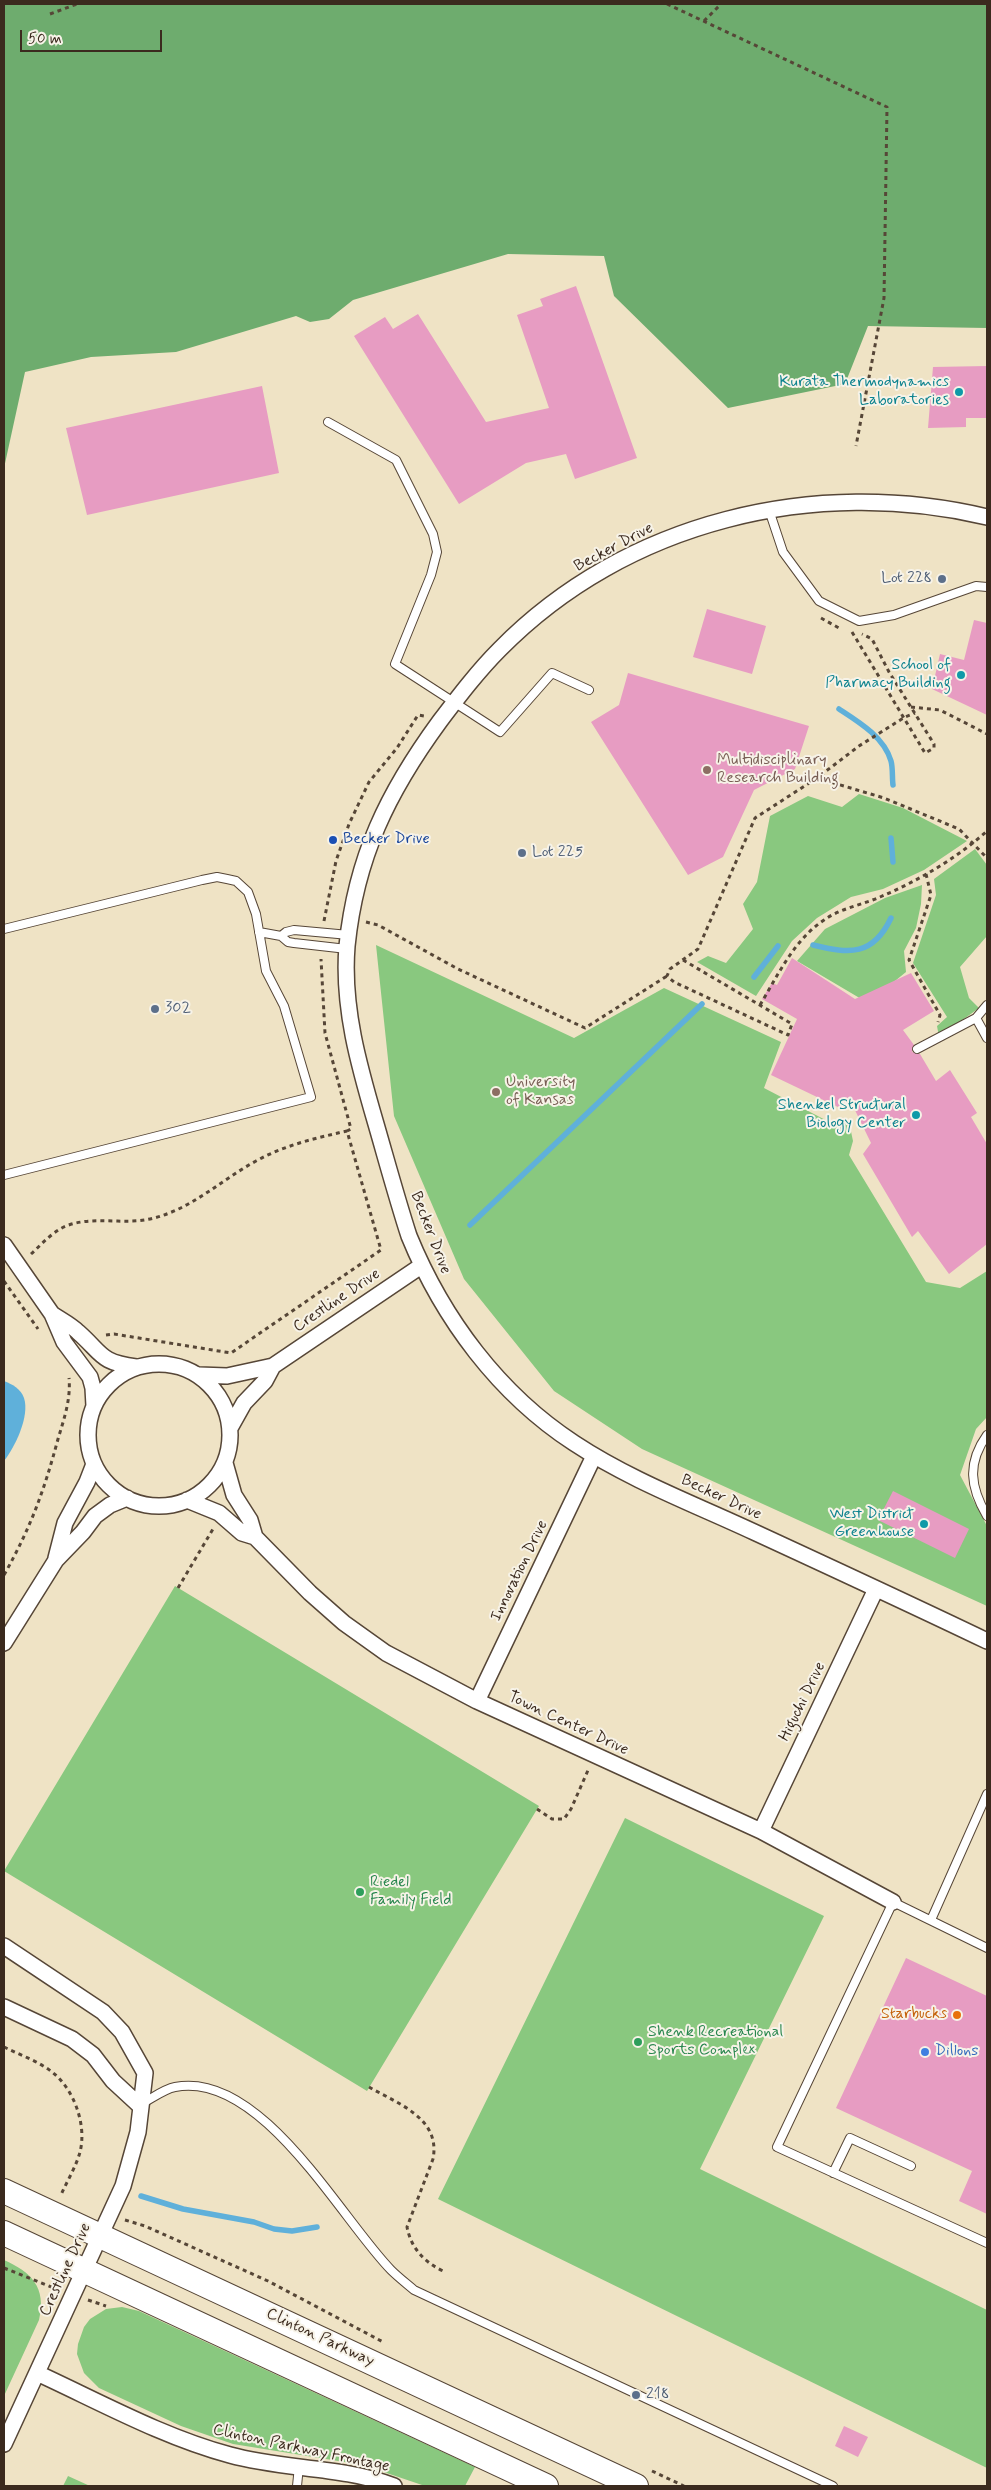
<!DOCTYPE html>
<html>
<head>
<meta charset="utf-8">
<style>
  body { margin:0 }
  #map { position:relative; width:991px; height:2490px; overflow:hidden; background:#efe3c5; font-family:Mynerve,sans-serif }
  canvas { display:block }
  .frame { position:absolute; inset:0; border:5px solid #3b2a1e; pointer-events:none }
  .scale { position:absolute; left:20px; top:30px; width:142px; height:22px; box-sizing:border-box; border:2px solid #3b2a1e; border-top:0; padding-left:6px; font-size:15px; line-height:18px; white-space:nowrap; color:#3b2a1e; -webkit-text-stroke:4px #f7f3e8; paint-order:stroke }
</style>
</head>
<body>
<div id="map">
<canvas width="991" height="2490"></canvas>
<div class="frame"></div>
<div class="scale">50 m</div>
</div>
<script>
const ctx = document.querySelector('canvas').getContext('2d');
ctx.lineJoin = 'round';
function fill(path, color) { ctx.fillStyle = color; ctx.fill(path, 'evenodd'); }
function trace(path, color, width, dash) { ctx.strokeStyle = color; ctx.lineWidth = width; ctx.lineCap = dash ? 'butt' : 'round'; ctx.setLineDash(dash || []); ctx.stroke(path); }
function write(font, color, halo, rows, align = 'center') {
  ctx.font = font + ' Mynerve,sans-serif'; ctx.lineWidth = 4; ctx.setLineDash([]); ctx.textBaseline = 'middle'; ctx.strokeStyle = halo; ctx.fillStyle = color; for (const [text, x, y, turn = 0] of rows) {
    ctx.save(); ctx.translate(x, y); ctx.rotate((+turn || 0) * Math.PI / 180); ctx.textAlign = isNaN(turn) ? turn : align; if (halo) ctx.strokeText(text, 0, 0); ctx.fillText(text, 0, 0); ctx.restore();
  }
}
fill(new Path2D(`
  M859,794L903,808L967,841L924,870L883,889L851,897L817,918L792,941L756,996L697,962L708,956L726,963L753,929L743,904L757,882L770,816L808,796L842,807Z
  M975,849L987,865V936L960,967L969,998L979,1008L939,1037L937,1026L947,1017L913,963L936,895L934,879Z
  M922,885L921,904L916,928L904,951L906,972L868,1003L797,961L825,929L885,898Z
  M376,945L574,1038L664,988L781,1042L764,1088L835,1125L849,1122L853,1141L849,1155L926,1282L960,1288L987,1271V1417L976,1429L960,1475L987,1526V1606L642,1449L554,1391L464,1279L394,1116Z
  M175,1586L539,1806L367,2091L4,1871Z
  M625,1818L824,1916L700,2169L987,2310V2468L438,2199Z
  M4,2260C31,2272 47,2287 39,2320L4,2396Z
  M122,2307L139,2311L475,2467L465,2486H425L363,2465L233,2444L181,2426L99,2388L84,2373L77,2354L78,2344L84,2327L90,2319L106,2309Z
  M68,2476L90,2486H63Z`), '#89c87f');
fill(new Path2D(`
  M4,4H987V328L868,326L845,384L728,408L614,296L604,256L508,254L353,300L329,319L310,322L296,316L176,352L91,357L25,372L4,468Z`), '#6eac6e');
fill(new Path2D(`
  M4,1381C12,1384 21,1389 24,1398C30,1416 15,1447 4,1461Z`), '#5fb0da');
trace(new Path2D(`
  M839,709C859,722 884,737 891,761C893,768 892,778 893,785
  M891,838L893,862
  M813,945C850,954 873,956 891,918
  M754,977L778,946
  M470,1225L702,1004
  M141,2196L183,2209L254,2222L274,2229L292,2231L317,2227`), '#5fb0da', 5.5);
fill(new Path2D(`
  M576,286L637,458L575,479L566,454L526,463L459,504L354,336L385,317L393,329L418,314L486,422L549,408L517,315L543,306L540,299Z
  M987,366V418H966V427L928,428L933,367Z
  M262,386L279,473L87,515L66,428Z
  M707,609L766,626L752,674L693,657Z
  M974,620L987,623V715L932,689L940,654L964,660Z
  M628,673L809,726L795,769L754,790L723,857L688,875L591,722L619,705Z
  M792,958L855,999L911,973L934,1011L903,1030L914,1045L912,1052L920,1054L936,1081L950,1070L977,1113L971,1117L987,1144V1244L949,1274L918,1231L912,1237L863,1154L871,1143L852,1104L840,1108L771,1075L797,1019L762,999L772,983L777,985Z
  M893,1491L969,1529L955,1558L878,1520Z
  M906,1958L987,1996V2214L959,2201L972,2171L836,2108Z
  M844,2426L868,2437L858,2457L835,2446Z`), '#e79cc2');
const service = new Path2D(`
  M328,422L396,460L433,534L437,552L431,575L395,664L500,732L552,673L589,690
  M769,510L783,552L819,601L859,621L894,615L976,586L987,587
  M4,929L202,880L217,877L227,879L236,881L248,892L256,914L266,971L284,1006L311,1097L4,1175
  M259,932L281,936L288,942L294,943L347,949
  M281,936L286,932L294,930L349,935
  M976,1018L987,1005
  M917,1049L976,1018L987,1038
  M987,1435C967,1463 970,1487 987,1516
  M931,1920L987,1794
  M987,1948L893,1902L777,2147L987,2243
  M141,2104C151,2099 164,2089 175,2087C261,2070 341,2219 391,2270C398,2277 407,2284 414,2290L833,2486
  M833,2173L850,2138L911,2166
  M297,2486L299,2466`);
const minor = new Path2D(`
  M987,517C815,476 626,521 500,649C478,671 459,696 440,721C388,792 356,857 347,946C342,1007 359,1066 376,1124C387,1162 397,1199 409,1236C443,1319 499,1394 574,1443C630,1480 694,1504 754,1532C832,1568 910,1604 987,1641
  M4,1245L52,1314L64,1342L90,1377L93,1388L94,1406
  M52,1314C61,1320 71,1325 78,1332C103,1354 99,1362 136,1367
  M88 1435a71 71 0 1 1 142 0a71 71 0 1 1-142 0Z
  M199,1375L227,1376L273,1366
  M230,1428L244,1403L265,1381L273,1366L421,1266
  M225,1463L234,1495L250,1520L255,1537
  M187,1500L219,1513L242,1533L255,1537L310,1593L344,1623L386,1653L477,1701L761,1831L893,1902
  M56,1558L65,1523L87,1482L94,1464
  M4,1643L56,1560L83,1532L95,1516L110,1505L127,1498
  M477,1701L594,1456
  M761,1831L876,1589
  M4,1946L103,2012L122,2032L145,2073L138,2132L123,2186L4,2444
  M4,2007L72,2039L93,2055L113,2081L139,2105
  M37,2373C100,2402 163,2437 230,2455C284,2470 341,2466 394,2486`);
const primary = new Path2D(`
  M4,2191L636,2486
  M4,2233L546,2486`);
trace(service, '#564637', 10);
trace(minor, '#564637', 18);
trace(primary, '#564637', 26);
trace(new Path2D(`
  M667,4L887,107L884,298L856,446
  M50,14L77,4
  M704,21L721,4
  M821,618L839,628
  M852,632L925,753L934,748V744L889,672L872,639L862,634
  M911,707L940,710L987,734
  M817,778L884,798L959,829L987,858
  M926,874L931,895L909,960L940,1015L938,1022
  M324,921L336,861L349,824L369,782L397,748L418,715L424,716
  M366,922L378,925L458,969L585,1028L667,976
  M683,960L792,1024L788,1035L674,982L667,976L670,969L698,949L755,818L817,778L859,746L905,717L915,713
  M760,1005C778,975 794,940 824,920C841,908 862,905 880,897C918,881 957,858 987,831
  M31,1254C42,1244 52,1232 66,1226C94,1215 125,1226 154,1218C193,1208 221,1180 256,1161C285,1145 316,1138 347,1131
  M4,1281L38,1329
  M106,1335L114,1334L231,1353L381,1250L347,1131L351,1129L325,1033L321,959
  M4,1575C31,1527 44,1491 58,1439C64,1419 71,1399 69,1378
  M178,1588L213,1529
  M537,1809L552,1819H564L571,1809L589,1768
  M4,2047C20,2055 38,2061 52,2072C74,2089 87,2125 80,2152C76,2167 67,2181 61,2195
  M369,2087C398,2104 441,2118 433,2159L407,2227C411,2248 424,2262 443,2271
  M125,2220L145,2226L268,2281L383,2342
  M4,2268L59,2290
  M88,2300L106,2306
  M652,2471L684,2486`), '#564637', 3, [4, 4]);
trace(service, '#fff', 8);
trace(minor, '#fff', 15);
trace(primary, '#fff', 24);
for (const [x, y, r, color] of [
  [959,392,5,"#0f9aa8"],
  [942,579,5,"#5c6f8a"],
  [961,675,5,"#0f9aa8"],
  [707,770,5,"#8d6e63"],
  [333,840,5,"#1a4fb4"],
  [522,853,5,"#5c6f8a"],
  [155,1009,5,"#5c6f8a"],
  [496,1092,5,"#8d6e63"],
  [916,1115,5,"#0f9aa8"],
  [924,1524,5,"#0f9aa8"],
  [360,1892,5,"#2e9e5b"],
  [957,2015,5,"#e8710a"],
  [638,2042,5,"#2e9e5b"],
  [925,2052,5,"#3f7fe0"],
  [636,2395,5,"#5c6f8a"]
]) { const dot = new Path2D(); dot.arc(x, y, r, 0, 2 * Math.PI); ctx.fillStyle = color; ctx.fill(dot); trace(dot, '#f7f3e8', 2); }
write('16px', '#0d838f', '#f7f3e8', [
  ["Kurata Thermodynamics",949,383],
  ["Laboratories",949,401],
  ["School of",951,666],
  ["Pharmacy Building",951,684],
  ["Shenkel Structural",906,1106],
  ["Biology Center",906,1124],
  ["West District",914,1515],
  ["Greenhouse",914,1533]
], 'right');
write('16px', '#3b2a1e', '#f7f3e8', [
  ["Becker Drive",614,548,-28],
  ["Becker Drive",430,1233,69],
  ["Crestline Drive",337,1301,-34],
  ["Becker Drive",721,1498,25],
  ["Innovation Drive",520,1571,-64],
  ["Higuchi Drive",803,1702,-64],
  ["Town Center Drive",568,1724,25],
  ["Crestline Drive",66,2270,-65],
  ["Clinton Parkway",320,2338,25],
  ["Clinton Parkway Frontage",301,2449,12]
]);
write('16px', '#4e5e75', '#f7f3e8', [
  ["Lot 228",932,579,"right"],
  ["Lot 225",532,853],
  ["302",165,1009],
  ["218",646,2395]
], 'left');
write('16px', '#785e54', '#f7f3e8', [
  ["Multidisciplinary",717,761],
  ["Research Building",717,779],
  ["University",506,1083],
  ["of Kansas",506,1101]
], 'left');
write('16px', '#164399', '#f7f3e8', [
  ["Becker Drive",343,840]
], 'left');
write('16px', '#27864d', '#f7f3e8', [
  ["Riedel",370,1883],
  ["Family Field",370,1901],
  ["Shenk Recreational",648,2033],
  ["Sports Complex",648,2051]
], 'left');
write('16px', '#c56008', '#f7f3e8', [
  ["Starbucks",947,2015]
], 'right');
write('16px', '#366cbe', '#f7f3e8', [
  ["Dillons",935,2052]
], 'left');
</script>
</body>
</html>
